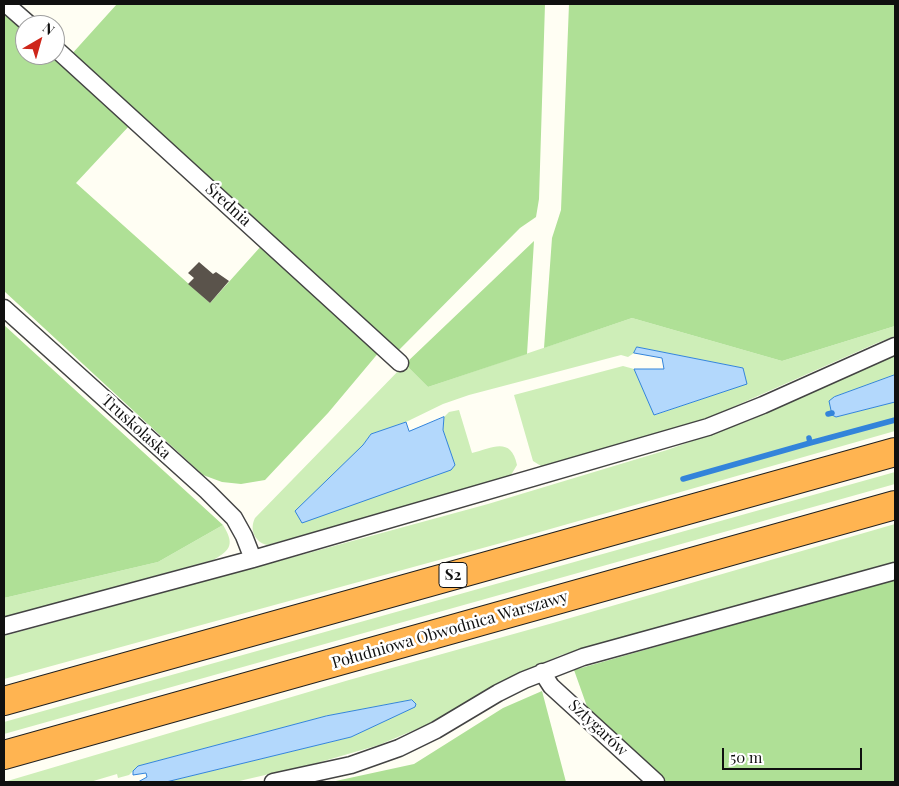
<!DOCTYPE html>
<html>
<head>
<meta charset="utf-8">
<style>
  body { margin:0 }
  #map { position:relative; width:899px; height:786px; overflow:hidden; background:#fffef3; font-family:"Playfair Display",serif }
  canvas { display:block }
  .frame { position:absolute; inset:0; border:5px solid #101010; pointer-events:none }
  .north { position:absolute; left:15px; top:15px; width:50px; height:50px; box-sizing:border-box; background:#fff; border:1px solid #9f9f9f; border-radius:50%; rotate:38deg; font-size:14px; font-weight:700; line-height:20px; text-align:center; color:#101010 }
  .north::after { content:''; display:block; margin:auto; width:18px; height:22px; background:#ce261a; clip-path:polygon(50% 0,100% 100%,50% 72%,0 100%) }
  .scale { position:absolute; left:722px; top:748px; width:140px; height:22px; box-sizing:border-box; border:2px solid #101010; border-top:0; padding-left:6px; font-size:15px; line-height:18px; white-space:nowrap; color:#101010; -webkit-text-stroke:4px #fff; paint-order:stroke }
</style>
</head>
<body>
<div id="map">
<canvas width="899" height="786"></canvas>
<div class="frame"></div>
<div class="north">N</div>
<div class="scale">50 m</div>
</div>
<script>
const ctx = document.querySelector('canvas').getContext('2d');
ctx.lineJoin = 'round';
function fill(path, color) { ctx.fillStyle = color; ctx.fill(path, 'evenodd'); }
function trace(path, color, width, dash) { ctx.strokeStyle = color; ctx.lineWidth = width; ctx.lineCap = dash ? 'butt' : 'round'; ctx.setLineDash(dash || []); ctx.stroke(path); }
function write(font, color, halo, rows, align = 'center') {
  ctx.font = font + ' "Playfair Display",serif'; ctx.lineWidth = 5; ctx.setLineDash([]); ctx.textBaseline = 'middle'; ctx.strokeStyle = halo; ctx.fillStyle = color; for (const [text, x, y, turn = 0] of rows) {
    ctx.save(); ctx.translate(x, y); ctx.rotate((+turn || 0) * Math.PI / 180); ctx.textAlign = isNaN(turn) ? turn : align; if (halo) ctx.strokeText(text, 0, 0); ctx.fillText(text, 0, 0); ctx.restore();
  }
}
fill(new Path2D(`
  M632,318L782,361L895,326V336L877,343L706,419L549,467L541,466L533,461L514,395L623,366L634,369L655,415L746,384L743,368L637,347L634,353L628,357L621,355L469,395L443,404L406,422L371,434L363,445L454,465L443,430L444,417L449,412L459,410L472,453C492,448 511,436 517,465L511,475L506,479L267,545C255,542 249,530 255,518L405,364L428,387Z
  M895,353V375L834,397L836,417L895,402V431L501,543L4,679V636L488,504L667,450L751,420L863,365Z
  M895,472V484L4,734V722Z
  M895,524V562L561,655L507,679L426,725L379,745L317,763L235,782H166L351,737L414,707L412,700L326,716L138,766L129,775L118,778L117,774L90,782H4L349,680L553,623Z
  M223,525C234,543 232,550 213,560L4,617V598L158,562Z`), '#ceeeb8');
fill(new Path2D(`
  M117,4H545L539,199L536,217L520,228L398,351L70,56Z
  M569,4H895V326L782,361L632,318L544,348L552,238L561,210Z
  M4,12L25,31V55H52L130,125L76,183L210,303L262,245L380,351L328,413L265,480L241,484L222,482L203,475L4,291Z
  M534,241L527,354L428,387L405,364Z
  M4,325L223,525L158,562L4,598Z
  M895,579V782H664L590,715L574,670Z
  M542,691L566,782H331L414,764L503,708Z`), '#afe096');
const water = new Path2D(`
  M637,347L743,368L747,384L654,415L634,369H664L662,358L634,353Z
  M895,375V402L836,417L832,415L829,401L834,397Z
  M444,417L443,430L455,465L451,470L302,523L295,511L363,445L371,434L406,422L409,431Z
  M412,700L416,704L415,707L351,737L166,782H138L147,777L146,773L133,775V771L138,766L326,716Z`);
fill(water, '#b3d8fc');
trace(water, '#3384da', 1);
trace(new Path2D(`
  M828,414L832,413
  M810,443L895,420
  M683,479L810,443L809,438`), '#3384da', 5.5);
fill(new Path2D(`
  M199,262L213,274L216,272L229,281L210,303L188,284L194,278L188,273Z`), '#5a534b');
const minor = new Path2D(`
  M6,4L30,25
  M55,48L400,363
  M4,308L207,491L234,518L244,536L253,559
  M4,626L253,559L708,427L763,405L895,346
  M542,672L551,686L656,782
  M273,782L351,765L399,748L436,730L498,693L524,680L583,657L895,571`);
const motorway = new Path2D(`
  M4,701L895,452
  M4,755L895,505`);
trace(minor, '#434343', 19);
trace(motorway, '#212121', 30);
trace(minor, '#fff', 16);
trace(motorway, '#ffb451', 28);
for (const [x, y, w] of [
  [453,575,28]
]) { const box = new Path2D(); box.roundRect(x - w / 2, y - 12.5, w, 25, 4); ctx.fillStyle = '#fff'; ctx.fill(box); trace(box, '#101010', 1); }
write('bold 15px', '#101010', null, [
  ["S2",453,575]
]);
write('16px', '#101010', '#fff', [
  ["Średnia",228,205,42],
  ["Truskolaska",136,427,42],
  ["Południowa Obwodnica Warszawy",450,630,-16],
  ["Sztygarów",598,728,43]
]);
</script>
</body>
</html>
